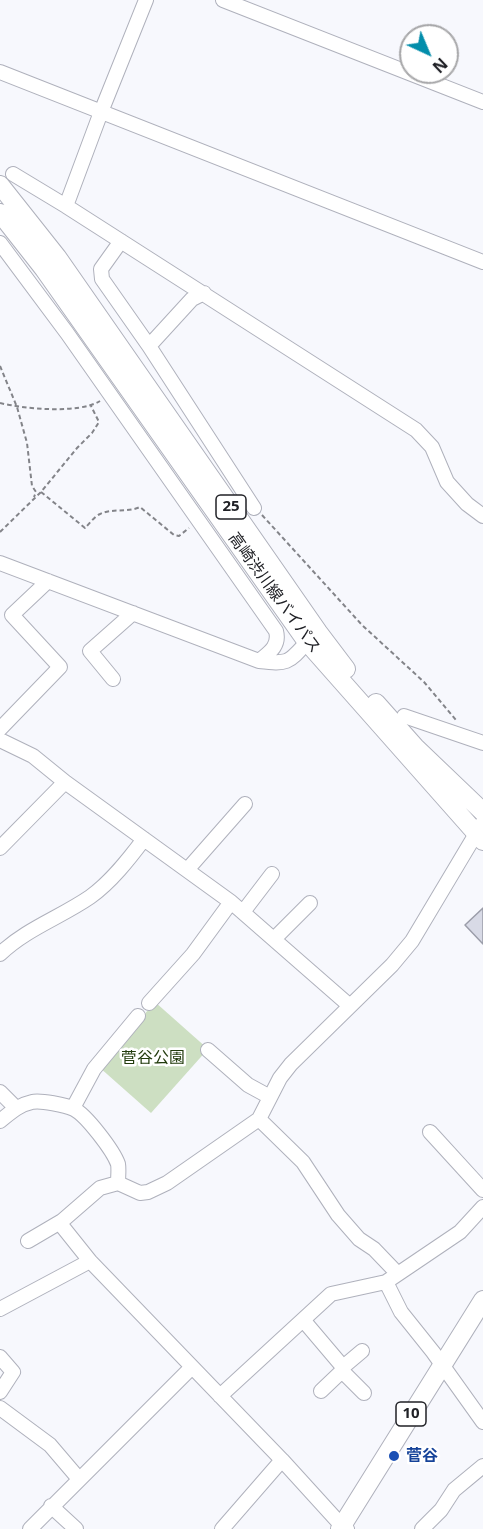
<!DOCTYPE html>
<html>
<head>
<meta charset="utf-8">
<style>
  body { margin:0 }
  #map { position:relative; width:483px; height:1529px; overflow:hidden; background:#f7f8fd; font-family:"Open Sans",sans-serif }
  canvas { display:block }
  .north { position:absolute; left:399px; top:24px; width:60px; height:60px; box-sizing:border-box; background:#fff; border:2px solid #a6a6a8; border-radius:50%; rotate:136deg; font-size:16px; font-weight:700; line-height:24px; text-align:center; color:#202126 }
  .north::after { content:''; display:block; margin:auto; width:21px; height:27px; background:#028dab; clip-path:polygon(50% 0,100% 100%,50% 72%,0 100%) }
</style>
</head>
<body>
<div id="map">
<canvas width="483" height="1529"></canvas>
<div class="north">N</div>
</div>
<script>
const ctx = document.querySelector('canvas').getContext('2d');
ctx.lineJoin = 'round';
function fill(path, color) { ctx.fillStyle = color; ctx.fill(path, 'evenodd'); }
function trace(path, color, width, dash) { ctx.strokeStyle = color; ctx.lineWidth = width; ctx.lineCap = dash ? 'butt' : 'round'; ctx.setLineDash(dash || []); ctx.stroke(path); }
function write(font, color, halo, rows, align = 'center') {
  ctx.font = font + ' "Open Sans","Noto Sans JP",sans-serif'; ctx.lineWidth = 5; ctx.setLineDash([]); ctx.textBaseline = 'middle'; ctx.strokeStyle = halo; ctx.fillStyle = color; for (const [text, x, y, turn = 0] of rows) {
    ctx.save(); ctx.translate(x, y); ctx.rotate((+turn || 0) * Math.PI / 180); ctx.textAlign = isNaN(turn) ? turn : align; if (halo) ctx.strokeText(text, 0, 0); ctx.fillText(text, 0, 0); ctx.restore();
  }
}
fill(new Path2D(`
  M155,1002L208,1049L151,1113L99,1067Z`), '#cddfc2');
const building = new Path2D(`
  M483,908V944L465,925Z`);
fill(building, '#d8dae6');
trace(building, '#9b9da9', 1.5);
const minor = new Path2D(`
  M223,0L483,102
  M0,72L483,262
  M13,174L66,206L416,430L432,447L447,482L467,504L483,516
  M66,206L101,112L146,0
  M121,241L101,269L102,279L149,346L254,508
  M0,243L67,333L276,631C280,646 269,653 259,661
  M149,346L192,299L204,293
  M0,563L259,661C287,664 288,664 307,642
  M113,679L90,651L133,613
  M404,716L483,743
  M0,729L60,667L12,615L48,581
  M0,740L33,756L65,782L231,902L350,1006
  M0,848L65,782
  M187,870L245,804
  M243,912L272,874
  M274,939L310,903
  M0,954C26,929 61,917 90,897C111,882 129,859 144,839
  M149,1003L193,954L231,902
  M208,1050L248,1085L270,1097
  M0,1092L16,1108
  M73,1108L94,1069L138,1016
  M259,1119L303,1162L338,1215L359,1239L374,1249L397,1273
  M0,1121C10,1113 18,1105 32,1102C40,1100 66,1105 74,1109C86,1115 113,1150 118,1164C119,1169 118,1177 118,1183L140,1193L148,1192L167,1183L259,1119L280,1078L291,1064L392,965L412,941L483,822
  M430,1132L483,1190
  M118,1183L100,1188L62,1221V1226L90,1261L282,1460L342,1526L347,1529
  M28,1241L62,1221
  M386,1282L401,1312L433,1352L483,1422
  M0,1309L90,1261
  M304,1321L343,1367L342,1371L364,1393
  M0,1357L13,1372L0,1392
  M343,1367L362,1351
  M321,1391L342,1371
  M220,1396L331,1294L386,1282L460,1232L483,1207
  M0,1408L50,1445L79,1479
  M51,1506L76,1529
  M30,1529L192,1367
  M222,1529L282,1460
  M422,1529L441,1510L454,1490L483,1466`);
const major = new Path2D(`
  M0,185L57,257L318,632L346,669
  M0,213L44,269L307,642L483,841
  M376,703L415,747L483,812
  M340,1529L483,1300`);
trace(minor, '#afb1bc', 16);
trace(major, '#afb1bc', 20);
trace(new Path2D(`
  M0,366L17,407L27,443L32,486L36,492L34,497
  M0,403C25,409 79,414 100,401
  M41,492L85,528C89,524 95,516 100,514C112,508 127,513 140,507L174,535L179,536L189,528
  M262,515L362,625L424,682L456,720
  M0,532L41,492L77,448L92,433L99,422L91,406`), '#838489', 2, [4.5, 3]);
trace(minor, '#fff', 14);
trace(major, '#fff', 18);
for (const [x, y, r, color] of [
  [394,1456,6,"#1a4fb4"]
]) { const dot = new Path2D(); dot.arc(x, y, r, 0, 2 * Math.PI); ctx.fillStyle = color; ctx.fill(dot); trace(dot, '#fff', 2); }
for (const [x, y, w] of [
  [231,507,30],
  [411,1414,30]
]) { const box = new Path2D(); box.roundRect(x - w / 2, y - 12, w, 24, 4.5); ctx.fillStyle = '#fff'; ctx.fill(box); trace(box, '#202126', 1.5); }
write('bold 15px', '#202126', null, [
  ["25",231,507],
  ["10",411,1414]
]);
write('16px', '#202126', '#fff', [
  ["高崎渋川線バイパス",274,593,54]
]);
write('16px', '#223b0d', '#fff', [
  ["菅谷公園",153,1058]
]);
write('bold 16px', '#164399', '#fff', [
  ["菅谷",406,1456]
], 'left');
</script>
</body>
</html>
